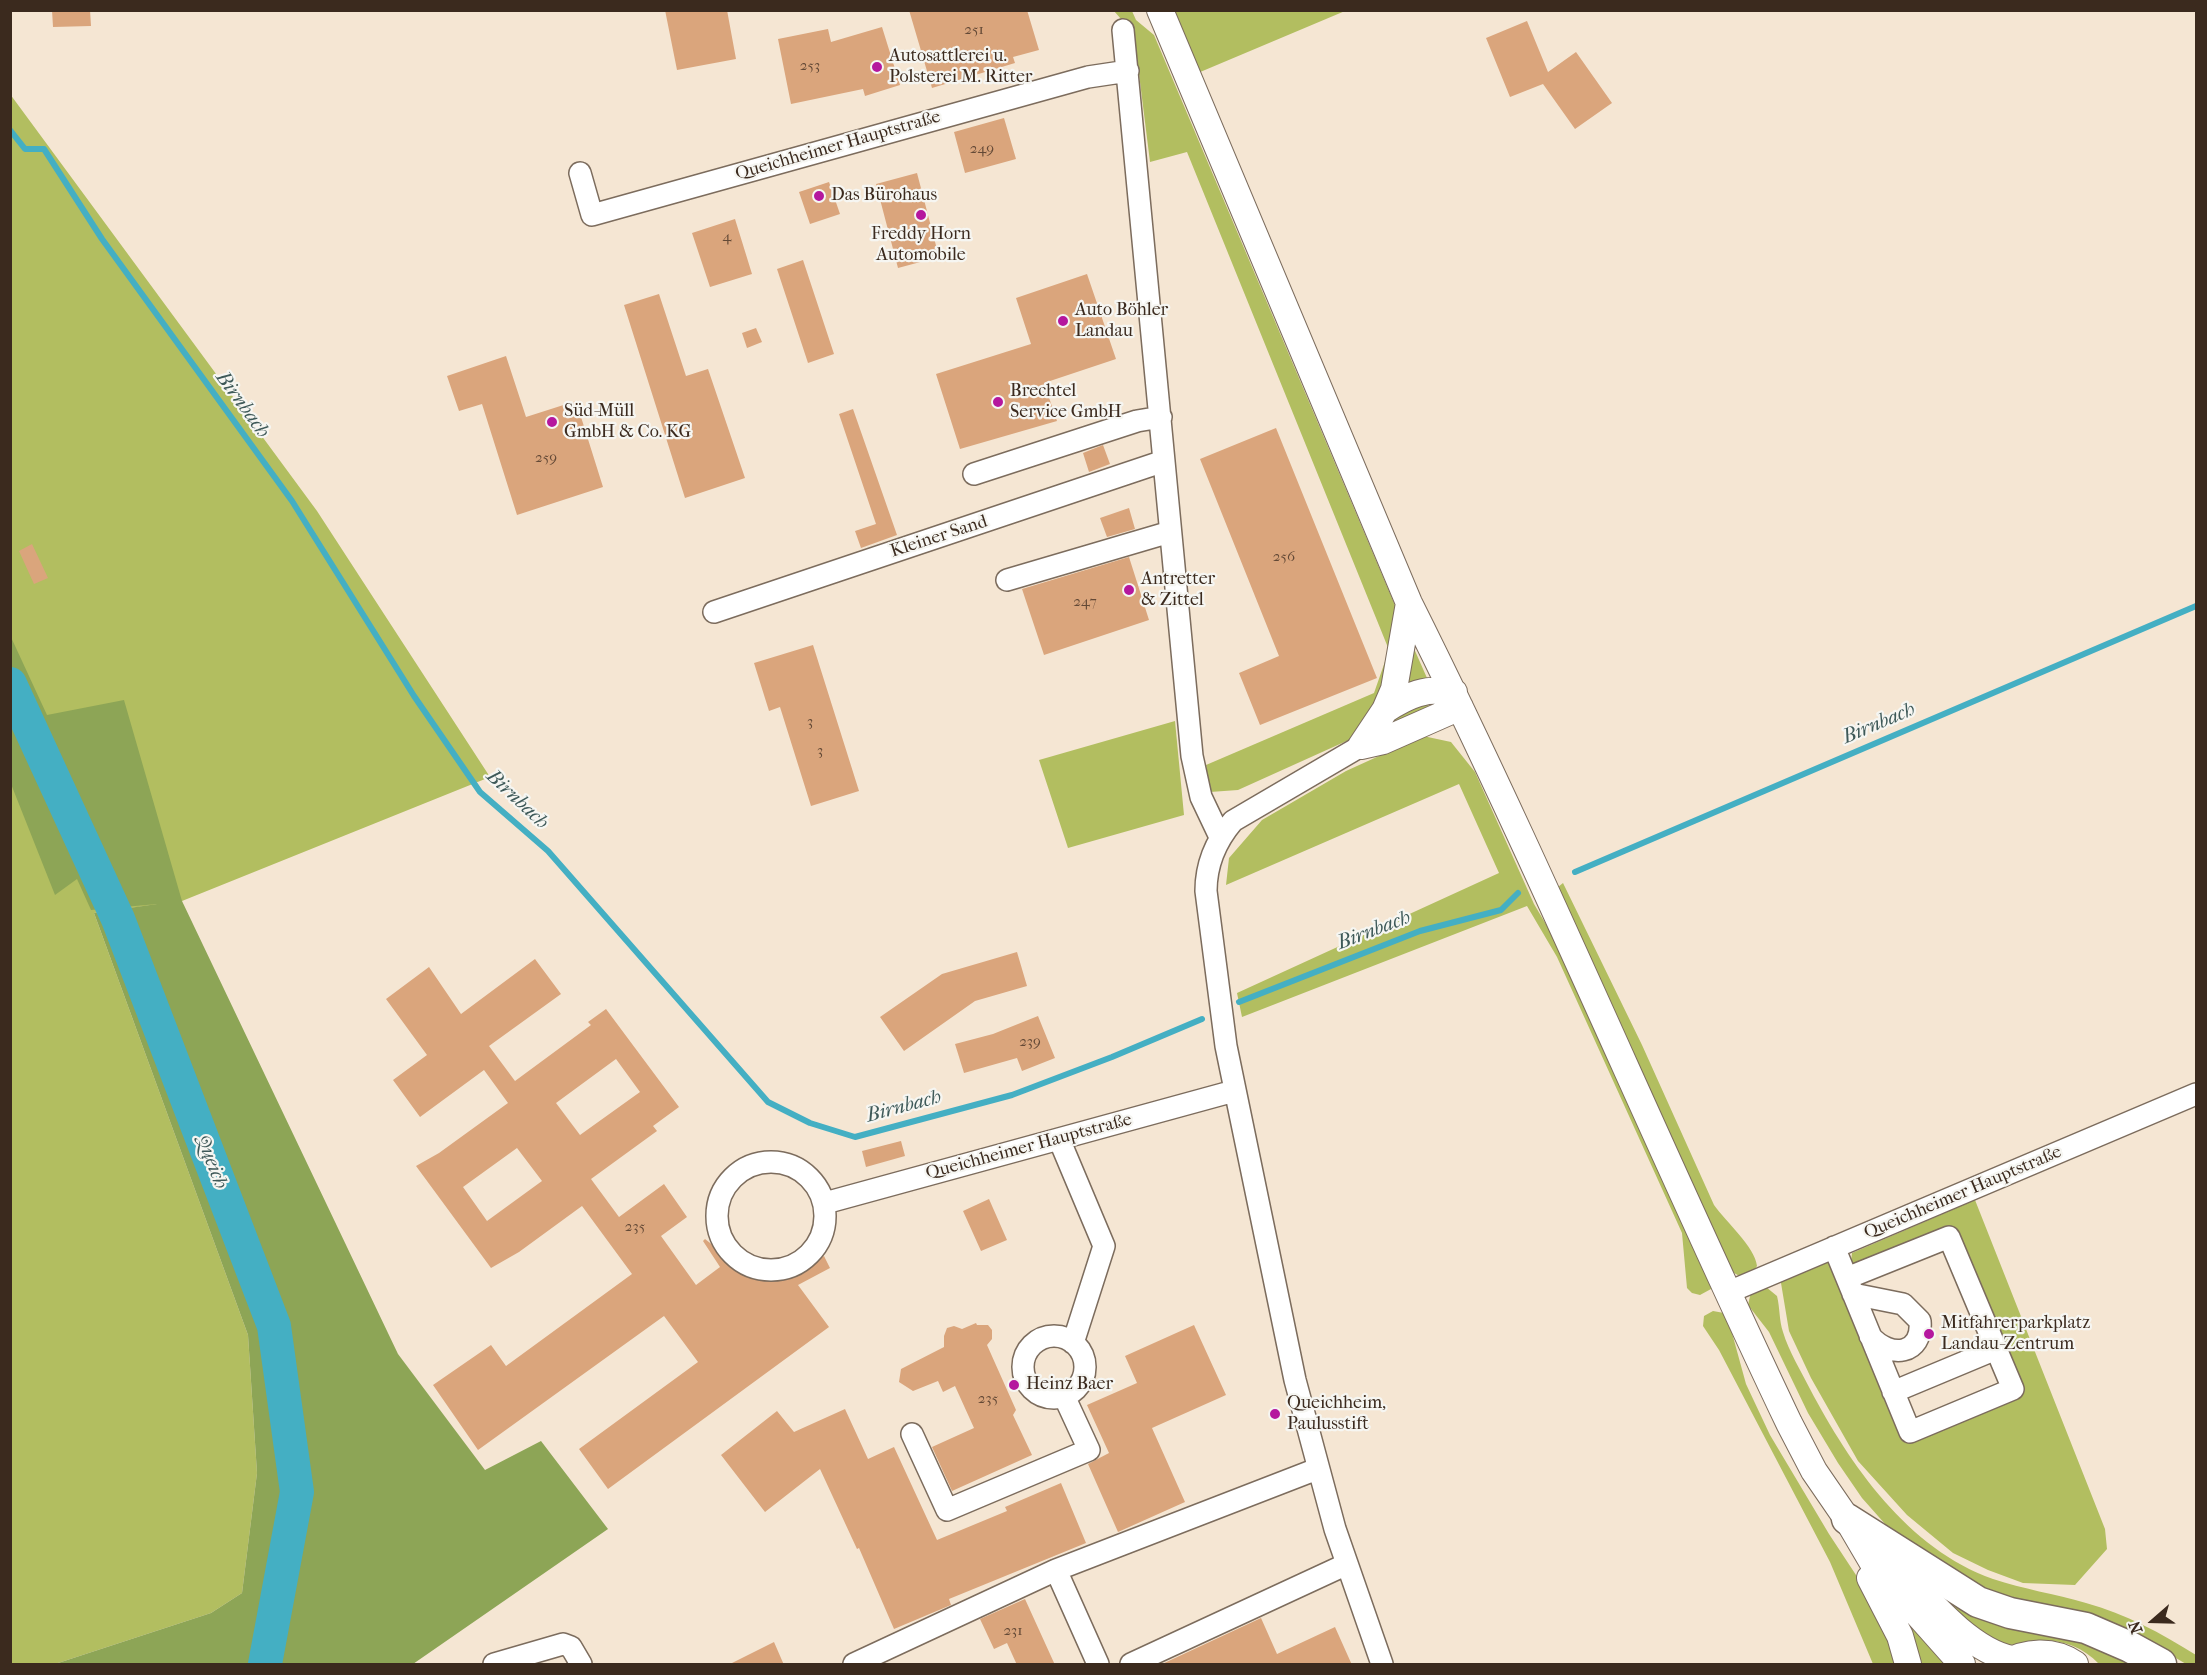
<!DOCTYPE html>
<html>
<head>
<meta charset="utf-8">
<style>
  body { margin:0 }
  #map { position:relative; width:2207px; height:1675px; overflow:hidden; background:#f5e6d3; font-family:"IM FELL French Canon",serif }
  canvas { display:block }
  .frame { position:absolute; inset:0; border:12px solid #3b2a1e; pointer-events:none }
  .north { position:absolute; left:2123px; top:1591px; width:60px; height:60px; -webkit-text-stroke:4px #f6f6f2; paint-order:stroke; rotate:250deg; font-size:16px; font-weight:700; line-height:24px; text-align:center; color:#3b2a1e }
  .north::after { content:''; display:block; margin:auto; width:21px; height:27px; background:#3b2a1e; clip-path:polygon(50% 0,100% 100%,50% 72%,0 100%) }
</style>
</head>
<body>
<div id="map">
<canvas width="2207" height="1675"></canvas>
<div class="frame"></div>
<div class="north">N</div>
</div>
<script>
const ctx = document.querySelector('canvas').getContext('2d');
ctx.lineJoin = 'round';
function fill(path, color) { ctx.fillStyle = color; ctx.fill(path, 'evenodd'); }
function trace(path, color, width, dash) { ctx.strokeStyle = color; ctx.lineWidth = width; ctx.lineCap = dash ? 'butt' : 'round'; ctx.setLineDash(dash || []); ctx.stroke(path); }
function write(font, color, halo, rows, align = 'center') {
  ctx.font = font + ' "IM FELL French Canon",serif'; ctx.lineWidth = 4.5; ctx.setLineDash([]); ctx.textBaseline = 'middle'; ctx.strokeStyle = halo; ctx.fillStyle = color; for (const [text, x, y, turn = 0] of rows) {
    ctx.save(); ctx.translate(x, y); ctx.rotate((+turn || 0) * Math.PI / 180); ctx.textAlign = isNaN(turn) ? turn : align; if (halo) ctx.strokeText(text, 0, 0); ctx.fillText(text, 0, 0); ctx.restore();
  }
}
fill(new Path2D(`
  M1114,11H1132L1136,20L1154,35L1405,629L1389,689L1351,739L1238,790L1210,792L1206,765L1374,693L1389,650L1187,152L1150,162L1134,34Z
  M1159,11H1345L1186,78Z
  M10,94L317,511L490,777L182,901L94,913L248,1335L257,1473L242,1593L211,1613L55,1664H10Z
  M1412,644L1427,678L1405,689Z
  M1429,700V705L1418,714L1383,726L1404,710Z
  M1175,721L1184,815L1068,848L1039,760Z
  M1423,736L1451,742L1475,772L1534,904L1567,960L1712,1283L1711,1289L1700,1295L1692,1293L1687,1288L1682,1233L1557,957L1527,906L1242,1017L1237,993L1499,873L1459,784L1226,885L1229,858L1262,820L1346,771Z
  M1563,883L1642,1045L1714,1205C1726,1222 1755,1247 1757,1266L1752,1273L1743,1278L1727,1269L1558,887Z
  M1975,1200L2105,1529L2107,1549L2075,1585L2023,1583L1988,1570L1953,1553L1907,1515L1858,1461L1811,1378L1789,1331L1779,1271L1834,1247L1907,1438L2019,1392L1951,1229L1850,1271L1852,1253Z
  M1766,1287L1777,1296C1780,1308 1779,1320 1783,1332C1789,1352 1801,1371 1810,1389C1850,1465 1908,1549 1993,1579C2023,1589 2055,1594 2086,1603C2126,1614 2161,1633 2196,1655V1664H2186L2139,1636L1999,1598L1913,1549L1886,1525L1862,1498L1838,1463L1808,1413L1769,1332L1748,1305L1751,1292Z
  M1713,1311L1724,1313L1729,1322L1746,1384L1770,1435L1829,1534L1881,1613L1897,1664H1873L1830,1562L1719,1350L1703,1326L1704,1316Z
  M1933,1589L2076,1636L2144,1664H2099C2081,1645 2057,1638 2031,1641C2022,1642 2012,1647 2003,1644C1975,1634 1955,1609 1933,1589Z
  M1909,1621L1955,1664H1922Z`), '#b2be60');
fill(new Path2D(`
  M10,635L47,715L124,700L182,901L398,1354L485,1470L541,1441L608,1529L413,1664H55L211,1613L242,1593L257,1473L248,1335L94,913L157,904L91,910L77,879L55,895L11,784Z`), '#8da556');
trace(new Path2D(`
  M10,130L25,149H44L102,239L292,501L414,696L480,792L548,851L768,1102L810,1123L855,1137L1012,1095L1112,1057L1202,1019
  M1575,872L2196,606
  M1239,1002L1420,931L1501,910L1518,893`), '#44afc3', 6);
trace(new Path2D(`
  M10,684L118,919L274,1326L297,1492L265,1664`), '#44afc3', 34);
fill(new Path2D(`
  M52,10H90L91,26L53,27Z
  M665,10H727L736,59L677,70Z
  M909,10H1027L1039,50L1013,57L1015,63L932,88Z
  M1527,21L1548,72L1576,52L1612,103L1575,129L1543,84L1510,97L1486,38Z
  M882,27L900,85L865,96L863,89L791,104L778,39L828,29L831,42Z
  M1004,118L1016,159L965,173L954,132Z
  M917,173L939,257L898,268L876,184Z
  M829,182L840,214L810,224L799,192Z
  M735,219L752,274L710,287L692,233Z
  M803,260L834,354L808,363L777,269Z
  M1087,274L1116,359L1044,383L1057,421L960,449L936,374L1031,344L1016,298Z
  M659,294L686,376L708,369L745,478L685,498L624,305Z
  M756,328L762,342L747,348L742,333Z
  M506,356L526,417L576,401L603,487L517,515L482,404L459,411L447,376Z
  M853,409L897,535L861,548L855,531L876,524L839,414Z
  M1276,428L1377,678L1260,725L1239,673L1279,656L1200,459Z
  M1103,445L1110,464L1089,472L1083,453Z
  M1129,508L1135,529L1107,537L1100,518Z
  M32,544L48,578L34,584L19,551Z
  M1129,557L1149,620L1044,655L1022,589Z
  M813,645L859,791L811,806L780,707L769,711L754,663Z
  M1017,952L1027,986L975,1001L904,1051L880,1017L942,974Z
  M535,959L561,994L489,1046L515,1081L591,1025L588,1022L606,1009L679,1107L653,1126L657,1131L591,1179L619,1217L664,1184L687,1217L661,1236L696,1285L720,1267L703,1241L705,1239L742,1268L757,1276L788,1274L824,1256L830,1268L798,1285L829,1327L608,1489L579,1449L698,1362L664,1316L478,1450L433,1385L491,1345L506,1366L632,1274L582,1206L519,1252L491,1268L416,1166L439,1153L508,1103L484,1070L420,1117L393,1080L427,1055L386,999L429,967L461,1014ZM616,1059L640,1092L580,1135L556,1103ZM517,1148L542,1181L487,1221L463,1187Z
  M1038,1016L1055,1058L1022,1071L1017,1058L964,1073L955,1044L993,1034Z
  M901,1141L905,1156L866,1167L862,1151Z
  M989,1199L1007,1240L981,1251L963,1211Z
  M976,1323L977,1325H988L992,1330V1339L987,1345L1016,1410L1013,1415L1032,1455L952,1491L932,1447L974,1428L955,1386L943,1392L938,1381L913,1391L899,1382L901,1369L944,1347V1336L947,1328L954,1326L962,1329Z
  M1194,1325L1226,1395L1152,1428L1185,1502L1118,1532L1088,1464L1109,1453L1087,1405L1137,1383L1125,1356Z
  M845,1409L868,1459L894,1447L937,1540L1007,1511L1005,1507L1061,1483L1086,1543L949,1599L951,1605L894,1629L859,1548L857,1549L820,1469L765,1512L721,1455L777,1411L794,1432Z
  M1025,1599L1055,1665H1017L1007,1643L994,1649L980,1619Z
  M1261,1618L1277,1654L1335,1627L1352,1665H1160Z
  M774,1642L784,1665H728Z`), '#daa57c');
const minor = new Path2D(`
  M1123,30L1192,756L1201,797L1220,837
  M580,173L592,215L1088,77L1128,71
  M974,474L1137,421L1161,417
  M1007,580L1170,532
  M714,612L1164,461
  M1361,746L1233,821C1216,841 1206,865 1206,891L1226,1046L1295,1380L1335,1529L1382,1664
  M1059,1139L1104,1246L1073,1343
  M717 1216a54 54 0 1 1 108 0a54 54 0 1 1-108 0Z
  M825,1203L1234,1091
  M1834,1247L1910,1432L2013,1389L1949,1237L1847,1278
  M1729,1292L2196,1094
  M1853,1294L1903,1304L1920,1321C1923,1355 1890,1359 1870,1336
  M1023 1367a31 31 0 1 1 62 0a31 31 0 1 1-62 0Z
  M1893,1392L1996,1349
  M912,1434L947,1510L1089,1450L1064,1396
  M1056,1570L1098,1664
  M494,1664L563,1644L571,1647L581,1664
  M854,1664L1056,1570L1317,1469
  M1131,1664L1347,1564`);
const major = new Path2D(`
  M1160,10L1409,603C1544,873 1659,1151 1789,1423L1814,1471L1847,1519L1874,1565L1962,1664
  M1385,710C1408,695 1426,687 1454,692
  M1361,746L1385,710L1394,689L1409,603
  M1361,746L1383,741L1460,707
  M1878,1548C1915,1582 1962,1649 2012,1659
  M1870,1578L1900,1636L1908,1664
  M2003,1664C2026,1651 2053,1649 2075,1664`);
const highway = new Path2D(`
  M1847,1519L1978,1602L2010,1613L2086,1628L2130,1647L2161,1664`);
trace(minor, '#7c6c5d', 24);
trace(major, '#7c6c5d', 28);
trace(highway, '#7c6c5d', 33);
trace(minor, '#fff', 21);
trace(major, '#fff', 26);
trace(highway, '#fff', 30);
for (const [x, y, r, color] of [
  [877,67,6,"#b5179e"],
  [819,196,6,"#b5179e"],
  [921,215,6,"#b5179e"],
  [1063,321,6,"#b5179e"],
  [998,402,6,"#b5179e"],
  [552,422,6,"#b5179e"],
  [1129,590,6,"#b5179e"],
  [1929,1334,6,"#b5179e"],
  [1014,1385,6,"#b5179e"],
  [1275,1414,6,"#b5179e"]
]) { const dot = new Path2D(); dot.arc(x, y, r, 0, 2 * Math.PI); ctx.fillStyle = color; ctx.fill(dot); trace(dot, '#f6f6f2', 2); }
write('15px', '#634936', null, [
  ["251",974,30],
  ["253",810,66],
  ["249",982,149],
  ["4",727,237],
  ["259",546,458],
  ["256",1284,557],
  ["247",1085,602],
  ["3",810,722],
  ["3",820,751],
  ["239",1030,1042],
  ["235",635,1227],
  ["235",988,1399],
  ["231",1013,1631]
]);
write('18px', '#3b2a1e', '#f6f6f2', [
  ["Autosattlerei u.",889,57],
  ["Polsterei M. Ritter",889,78],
  ["Das Bürohaus",831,196],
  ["Freddy Horn",921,235,"center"],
  ["Automobile",921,256,"center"],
  ["Auto Böhler",1075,311],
  ["Landau",1075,332],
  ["Brechtel",1010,392],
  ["Service GmbH",1010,413],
  ["Süd-Müll",564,412],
  ["GmbH & Co. KG",564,433],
  ["Antretter",1141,580],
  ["& Zittel",1141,601],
  ["Mitfahrerparkplatz",1941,1324],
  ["Landau-Zentrum",1941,1345],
  ["Heinz Baer",1026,1385],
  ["Queichheim,",1287,1404],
  ["Paulusstift",1287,1425]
], 'left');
write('18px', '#3b2a1e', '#f6f6f2', [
  ["Queichheimer Hauptstraße",838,146,-16],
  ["Kleiner Sand",939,537,-18],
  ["Queichheimer Hauptstraße",1029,1147,-15],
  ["Queichheimer Hauptstraße",1963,1193,-23]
]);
write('italic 20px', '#3e5958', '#f6f6f2', [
  ["Birnbach",242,405,54],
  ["Birnbach",1879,724,-23],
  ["Birnbach",517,800,43],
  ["Birnbach",1374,931,-21],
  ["Birnbach",904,1107,-15],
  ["Queich",211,1162,69]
]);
</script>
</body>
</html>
